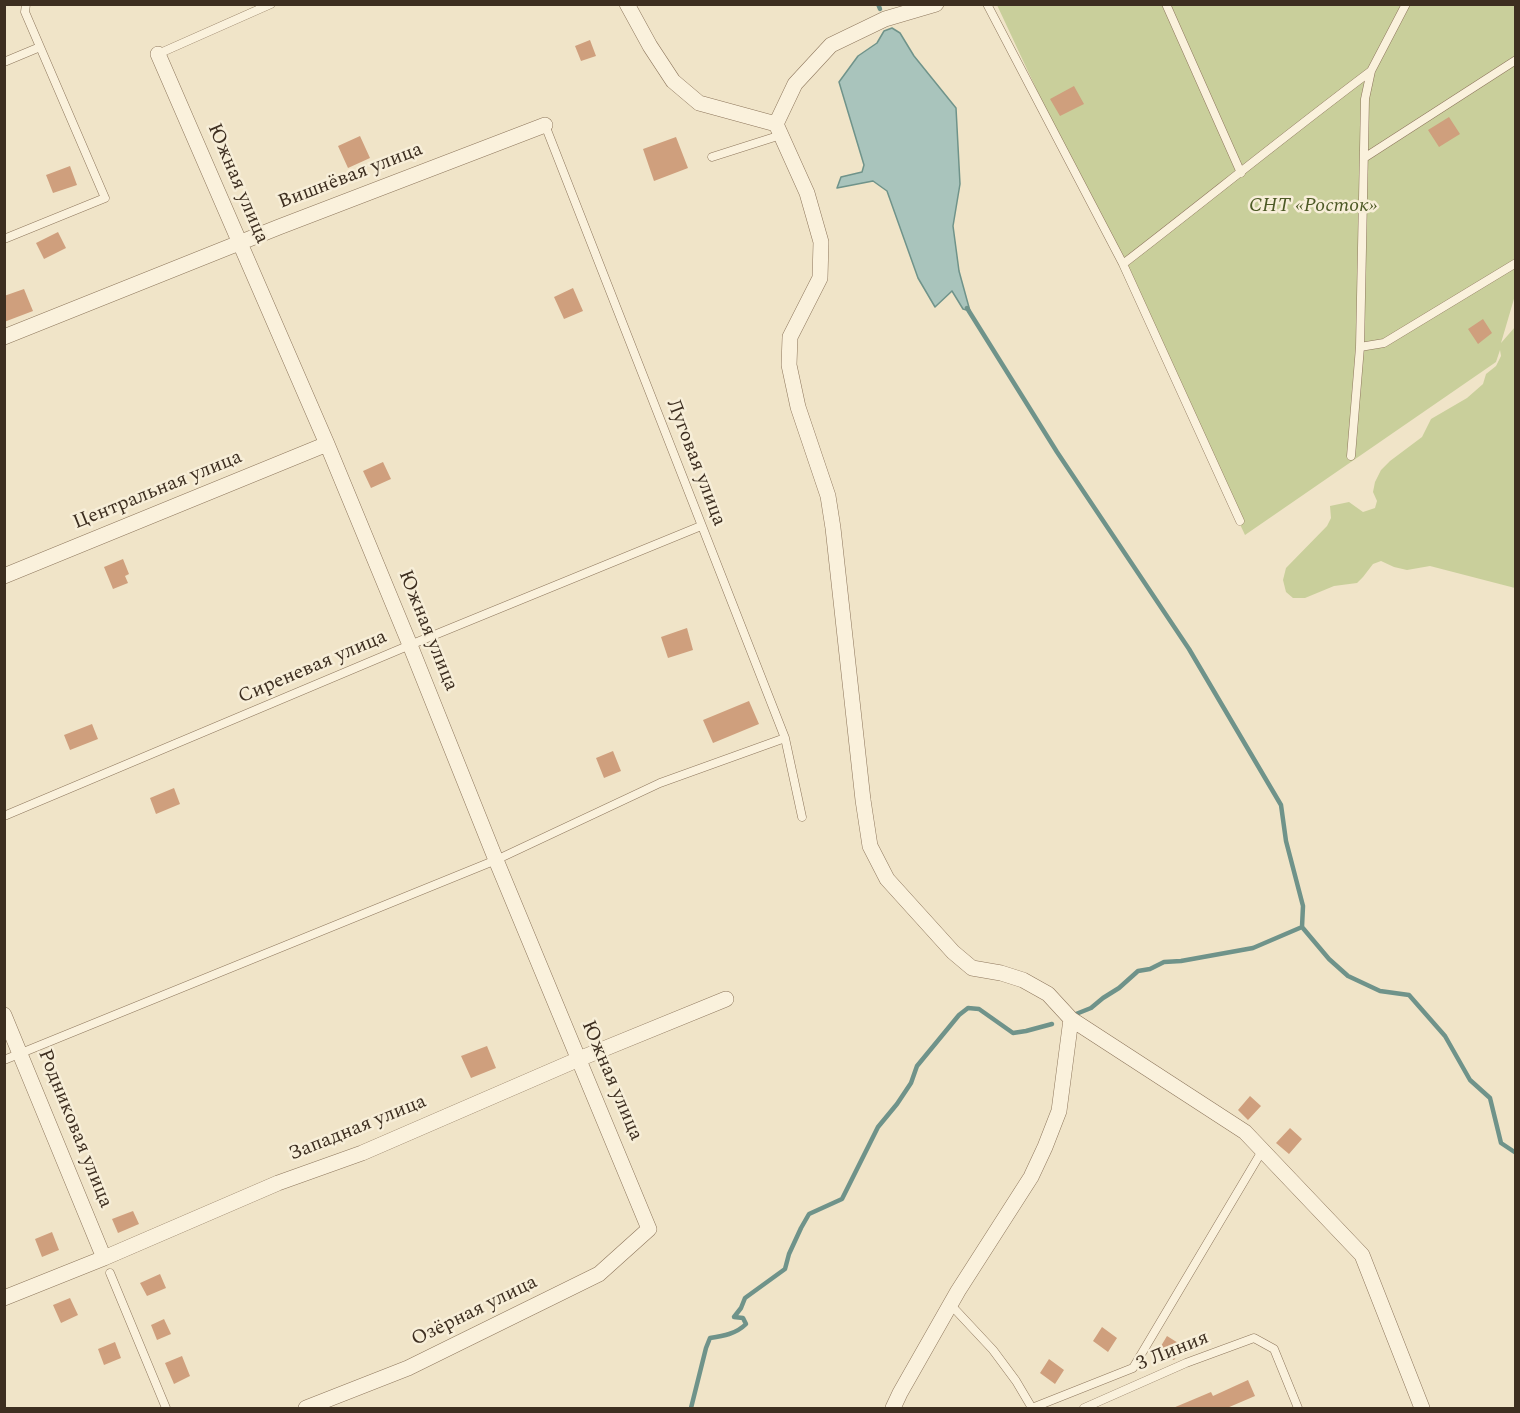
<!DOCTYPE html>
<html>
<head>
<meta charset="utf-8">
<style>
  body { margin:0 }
  #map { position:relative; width:1520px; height:1413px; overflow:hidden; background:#f0e4c8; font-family:Spectral,serif }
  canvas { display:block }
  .frame { position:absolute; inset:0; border:6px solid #3d2e20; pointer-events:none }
</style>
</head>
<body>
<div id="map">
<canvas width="1520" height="1413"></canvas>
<div class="frame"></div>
</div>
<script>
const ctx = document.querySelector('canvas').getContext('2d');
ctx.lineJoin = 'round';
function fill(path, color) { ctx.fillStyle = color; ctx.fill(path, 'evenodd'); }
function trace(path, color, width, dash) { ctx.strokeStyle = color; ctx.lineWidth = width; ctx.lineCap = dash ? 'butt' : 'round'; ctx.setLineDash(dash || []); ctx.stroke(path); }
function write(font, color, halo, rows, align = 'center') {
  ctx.font = font + ' Spectral,serif'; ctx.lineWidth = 5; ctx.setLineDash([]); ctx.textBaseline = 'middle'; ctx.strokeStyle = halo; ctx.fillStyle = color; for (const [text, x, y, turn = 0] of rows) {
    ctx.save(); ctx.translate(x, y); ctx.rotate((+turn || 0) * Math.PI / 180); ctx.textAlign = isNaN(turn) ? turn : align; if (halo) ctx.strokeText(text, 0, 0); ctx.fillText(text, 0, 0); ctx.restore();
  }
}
fill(new Path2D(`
  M997,5H1515L1516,292L1501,343L1515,327V588L1430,566L1407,570L1394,567L1381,561L1373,564L1363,577L1357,583L1334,586L1305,598H1293L1286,592L1283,580L1286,568L1327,526L1331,518L1330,506L1349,502L1363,512L1375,508L1377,501L1373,492L1375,482L1381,470L1390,461L1422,437L1431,419L1467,398L1483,384L1486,374L1496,366L1501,356L1500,350L1496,362L1245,535Z`), '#c9cf9b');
const water = new Path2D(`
  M892,28L900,33L914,56L956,108L960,184L953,226L959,271L970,311L963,309L952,291L935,307L918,278L887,191L873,181L837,188L841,177L862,172L864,165L839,82L858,56L877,43L884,31Z`);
fill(water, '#a9c4bc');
trace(water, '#6f938a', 1.5);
trace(new Path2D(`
  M878,4L880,9
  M967,308L1057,452L1189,649L1281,805L1286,841L1303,906L1302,927L1329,959L1348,976L1380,991L1409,995L1445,1036L1470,1080L1490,1098L1501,1143L1516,1153
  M1076,1014L1091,1008L1103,998L1119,988L1138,971L1150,969L1164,962L1181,961L1253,948L1302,927
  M691,1408L706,1348L710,1338C723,1336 736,1334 746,1324L743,1318L734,1317L741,1308L745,1298L785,1269L789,1254L801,1228L809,1214L842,1199L878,1127L897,1104L911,1083L917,1066L959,1015L968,1008L979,1009L1013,1033L1026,1031L1052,1024`), '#6f938a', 4.5);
fill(new Path2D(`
  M590,40L596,56L581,61L575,46Z
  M1074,86L1084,104L1060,116L1050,99Z
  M1449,117L1460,134L1439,147L1428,130Z
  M360,136L370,158L348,168L338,146Z
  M676,137L688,168L654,181L643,149Z
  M70,166L77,185L53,193L46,175Z
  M58,232L66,248L44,259L36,243Z
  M573,288L583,311L564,319L554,297Z
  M24,289L33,311L4,322V296Z
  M1483,319L1492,333L1478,344L1468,329Z
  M383,462L391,479L371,488L363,471Z
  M123,559L129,574L125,576L128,583L113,589L104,567Z
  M687,628L693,650L668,658L661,637Z
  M749,701L759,724L713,743L703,720Z
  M92,724L98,739L70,750L64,735Z
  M613,751L621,771L604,778L596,758Z
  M174,788L180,804L156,814L150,798Z
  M487,1046L496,1068L471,1078L461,1056Z
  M1250,1096L1261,1106L1248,1120L1238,1110Z
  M1290,1128L1302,1139L1289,1154L1276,1143Z
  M133,1211L139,1224L118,1233L112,1219Z
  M52,1232L59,1250L42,1257L35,1239Z
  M160,1274L166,1288L147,1296L140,1283Z
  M70,1298L78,1315L61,1323L53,1305Z
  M164,1319L171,1334L157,1340L151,1325Z
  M1102,1327L1117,1338L1108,1352L1093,1341Z
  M1167,1336L1183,1346L1174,1360L1158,1351Z
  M115,1342L121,1358L104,1365L98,1349Z
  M182,1356L190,1376L174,1384L165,1363Z
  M1049,1359L1064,1370L1055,1384L1040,1373Z
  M1248,1380L1255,1396L1227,1408H1173L1211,1392L1213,1396Z`), '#cf9f7d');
const service = new Path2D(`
  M987,4L1123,264L1240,521
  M1166,4L1241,173
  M1406,4L1371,71L1365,99L1360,347L1384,343L1516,263
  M158,54L271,4
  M4,62L40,47
  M545,125L785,738L802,817
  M712,157L781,135
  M1364,158L1516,60
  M4,239L105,198L25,12L26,4
  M1123,264C1206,200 1287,134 1371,71
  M1351,456L1360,347
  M4,816L410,645L701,526
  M4,1060L496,860L660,783L785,738
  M110,1273L166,1408
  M950,1304L993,1350L1016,1381L1032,1408
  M1032,1408L1133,1368L1262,1151
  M1084,1408L1186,1363L1254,1338L1274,1349L1298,1408`);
const minor = new Path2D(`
  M627,4L650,46L673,81L699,103L776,124
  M936,4L885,19L831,45L795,84L776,124L807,193L821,242L820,278L790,337L789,365L798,407L828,496L833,528L863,800L870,846L887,879L953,952L972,968L1001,973L1023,980L1048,994L1071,1019L1245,1132L1362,1255L1422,1408
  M158,54L327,444L410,645L496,860L649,1229L599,1274L408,1368L306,1408
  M4,337L279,227L545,125
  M4,576L327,444
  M4,1015L104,1258
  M4,1298L104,1258L278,1183L362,1153L579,1059L726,999
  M893,1408L900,1393L958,1291L1031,1177L1045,1147L1059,1111L1071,1019`);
trace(service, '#8d765c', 9);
trace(minor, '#8d765c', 16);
trace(service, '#faf1dc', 8);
trace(minor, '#faf1dc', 15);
write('20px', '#3d2e20', '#f7eed8', [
  ["Вишнёвая улица",351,177,-21],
  ["Южная улица",237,184,67],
  ["Луговая улица",695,463,69],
  ["Центральная улица",158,491,-22],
  ["Южная улица",427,631,68],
  ["Сиреневая улица",313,668,-23],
  ["Южная улица",611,1081,67],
  ["Родниковая улица",74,1129,68],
  ["Западная улица",358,1129,-22],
  ["Озёрная улица",475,1312,-26],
  ["3 Линия",1173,1352,-22]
]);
write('italic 20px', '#4d5a26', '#f7eed8', [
  ["СНТ «Росток»",1313,207]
]);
</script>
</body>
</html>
